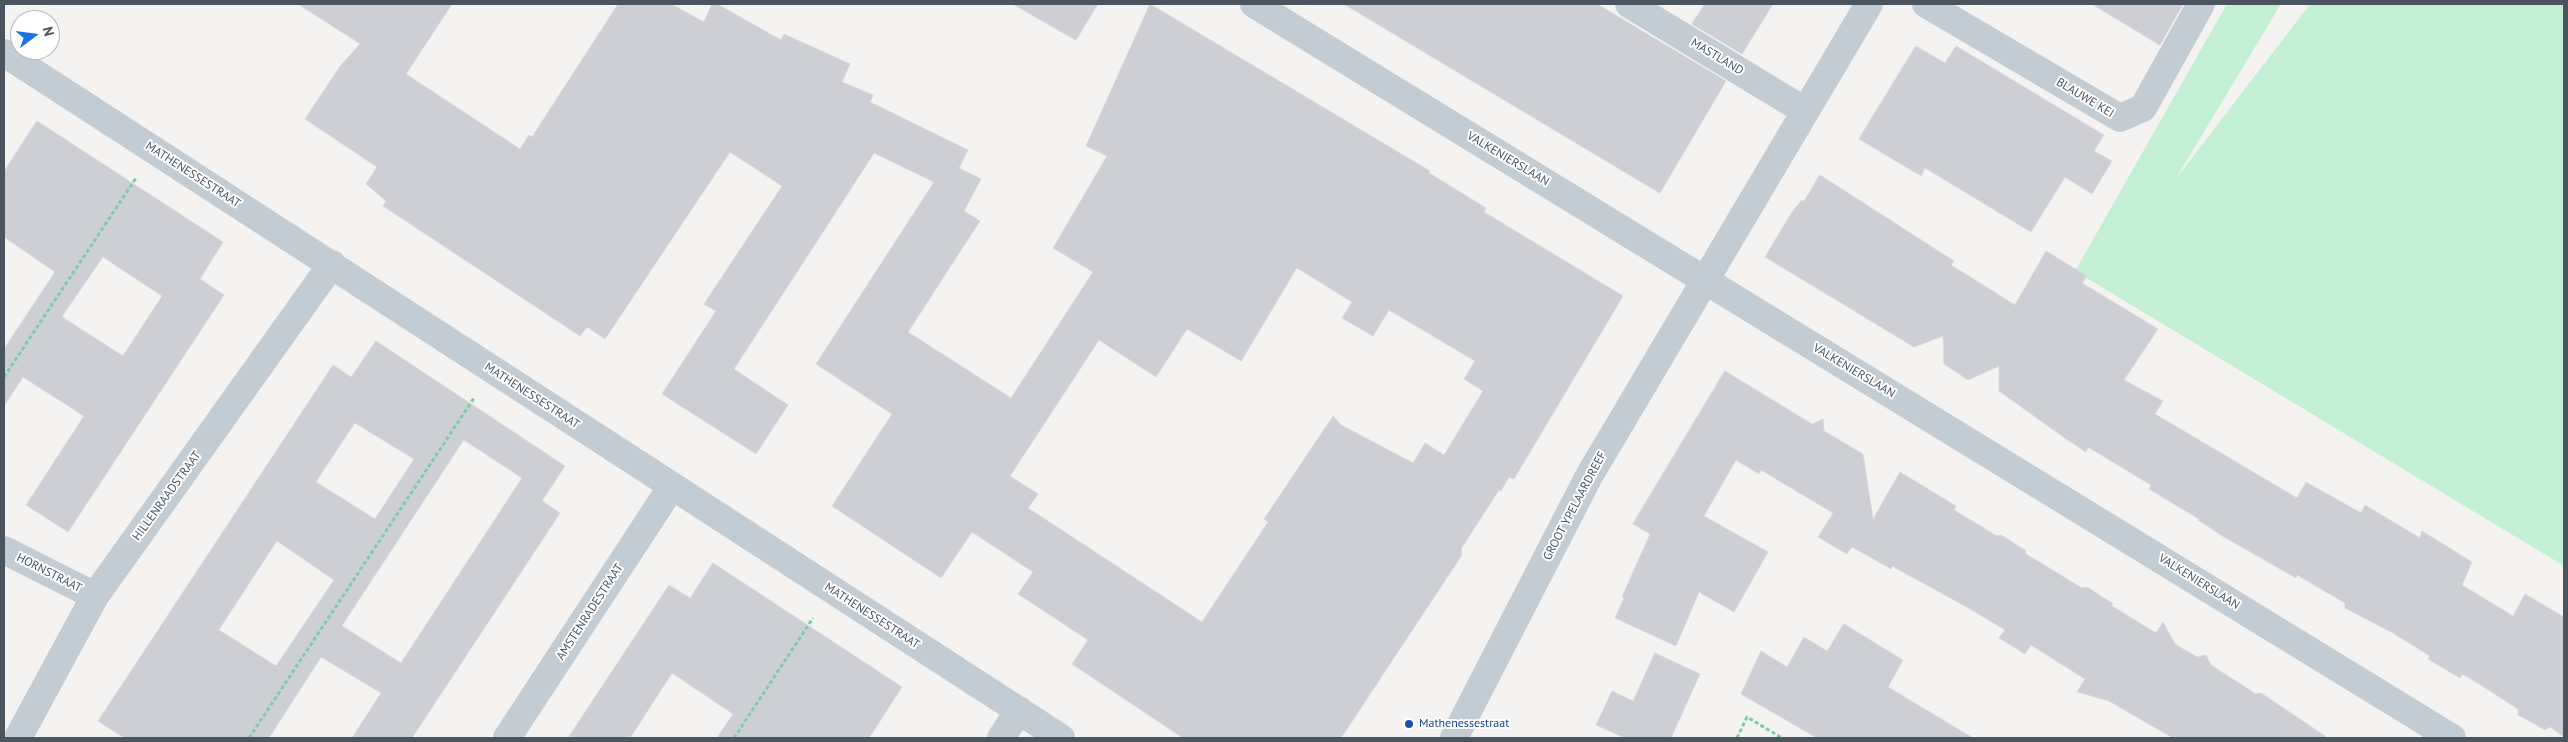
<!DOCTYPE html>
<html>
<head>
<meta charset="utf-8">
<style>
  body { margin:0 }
  #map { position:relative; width:2568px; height:742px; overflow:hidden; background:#f4f3f2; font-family:"PT Sans",sans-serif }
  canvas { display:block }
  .frame { position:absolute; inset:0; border:5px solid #4a5560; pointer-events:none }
  .north { position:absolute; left:10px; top:10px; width:50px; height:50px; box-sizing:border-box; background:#fff; border:1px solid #b7bbbf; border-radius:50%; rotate:75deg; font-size:14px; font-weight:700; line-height:20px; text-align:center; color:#4a5560 }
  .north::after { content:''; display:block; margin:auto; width:18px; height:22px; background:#1f73e2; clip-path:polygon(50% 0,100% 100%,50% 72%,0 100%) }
</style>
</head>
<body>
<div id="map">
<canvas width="2568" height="742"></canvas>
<div class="frame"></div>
<div class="north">N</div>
</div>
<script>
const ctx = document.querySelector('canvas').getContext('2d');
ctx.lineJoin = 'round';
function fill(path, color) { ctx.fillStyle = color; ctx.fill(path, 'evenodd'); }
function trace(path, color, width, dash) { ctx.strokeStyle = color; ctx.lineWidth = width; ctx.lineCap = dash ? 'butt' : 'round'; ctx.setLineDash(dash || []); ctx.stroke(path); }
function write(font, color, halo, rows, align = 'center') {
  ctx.font = font + ' "PT Sans",sans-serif'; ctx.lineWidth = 4; ctx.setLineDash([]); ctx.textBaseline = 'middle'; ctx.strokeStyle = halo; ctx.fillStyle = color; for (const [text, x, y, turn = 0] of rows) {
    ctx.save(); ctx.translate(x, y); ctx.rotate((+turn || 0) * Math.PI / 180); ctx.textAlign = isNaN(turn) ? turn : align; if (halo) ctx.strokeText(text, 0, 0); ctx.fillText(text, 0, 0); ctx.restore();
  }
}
fill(new Path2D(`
  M2227,4H2281L2175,180L2310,4H2564V566L2075,271Z`), '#c3f0d5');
const building = new Path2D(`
  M298,4H452L406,74L520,149L529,135L532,137L618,4H671L704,22L712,4H717L781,40L784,34L850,64L842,82L873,95L870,102L968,150L959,168L981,179L964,211L980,221L908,332L1011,398L1093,272L1053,248L1107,156L1086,146L1150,4L1430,171L1429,173L1486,208L1484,212L1623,296L1514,479L1509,477L1501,491L1499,490L1461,549L1462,555L1341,738H1183L1072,664L1088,640L1018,594L1033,572L972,532L941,578L832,506L892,414L816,364L934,182L874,153L845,198L734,369L788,405L756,454L662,394L716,311L704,304L782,186L730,152L605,339L587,327L580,336L383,206L386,201L366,184L377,167L305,119L341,65L360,44ZM1297,268L1352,302L1342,318L1373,336L1389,310L1475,361L1464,379L1483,391L1444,455L1425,443L1413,463L1341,425L1333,416L1264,519L1268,522L1202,622L1028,508L1038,494L1010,476L1099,340L1156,377L1187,329L1241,361Z
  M1013,4H1098L1076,40Z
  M1344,4H1597L1726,81L1660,193Z
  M1705,4H1773L1742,54L1692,24Z
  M2092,4H2183L2160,45Z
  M1916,46L1945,63L1956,46L2104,135L2094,151L2112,161L2092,194L2065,177L2031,232L1925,168L1921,176L1859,139Z
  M37,121L223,242L200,279L224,295L68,532L26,505L84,416L23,377L4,406V349L55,272L4,237V172ZM103,257L162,296L123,356L62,317Z
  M1820,175L1954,261L1951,265L2015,305L2046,251L2087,276L2082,283L2158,329L2124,380L2163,401L2155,414L2297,498L2306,482L2361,513L2365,505L2420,538L2422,531L2472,562L2462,585L2513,616L2525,594L2564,617V737L2550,727L2545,730L2531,722L2518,715V709L2476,682L2462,674L2460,678L2443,668L2428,659L2430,656L2393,633L2345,608V603L2297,575L2296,578L2224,537L2198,520L2199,519L2149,489L2151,485L2088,447L2086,452L2069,441L1999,391V366L1968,380L1944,364L1943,336L1914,347L1765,257L1792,212L1802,200L1804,201Z
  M376,341L565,466L542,501L560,513L412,738H352L381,693L321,657L269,738H124L98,721L333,365L351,377ZM355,423L414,459L375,519L316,482ZM464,440L522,478L401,663L342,626ZM277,541L334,580L276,666L219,630Z
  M1725,371L1812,424L1823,419L1824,431L1863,454L1873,519L1900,472L1956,506L1954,510L1997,536L2001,535L2025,550L2026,554L2082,588L2087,587L2112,603V606L2156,633L2163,622L2175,644L2197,657L2206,655L2211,665L2256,694L2261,693L2328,738H2173L2109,701L2077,692L2085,679L2031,645L2025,654L1999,638L2005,630L1972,610L1892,566L1891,569L1852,547L1847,554L1818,537L1833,513L1761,470L1759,474L1736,460L1704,516L1768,552L1734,612L1699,592L1676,646L1615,618L1624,598L1622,597L1650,534L1633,524Z
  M713,563L902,687L869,738H717L733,714L672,673L630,738H568L669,585L690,598Z
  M1844,624L1903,660L1888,687L1973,738H1817L1741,694L1761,651L1787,667L1804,637L1827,651Z
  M1655,653L1700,674L1671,738H1625L1596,725L1612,691L1633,701Z`);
fill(building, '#cdcfd4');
trace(building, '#d7d9dd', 1);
trace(new Path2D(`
  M4,377L136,178
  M249,738L474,398
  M734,738L813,618
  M1737,738L1747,717L1782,738`), '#7ccda6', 3, [4, 2.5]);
trace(new Path2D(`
  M1254,4L2452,738
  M1629,4L1805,111
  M1926,4L2120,118L2143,108L2201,4
  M4,53L1061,738
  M4,550L95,596
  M18,738L95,596L332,264
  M507,738L672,486
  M1001,738L1019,710
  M1454,738L1589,476L1869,4`), '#c4ccd3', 28);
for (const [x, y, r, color] of [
  [1409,724,5,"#1a4fb4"]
]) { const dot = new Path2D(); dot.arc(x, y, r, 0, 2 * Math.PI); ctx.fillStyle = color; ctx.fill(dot); trace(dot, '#fff', 2); }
write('12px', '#4a5560', '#fff', [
  ["MASTLAND",1717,57,31],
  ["BLAUWE KEI",2085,98,31],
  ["VALKENIERSLAAN",1508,159,31],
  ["MATHENESSESTRAAT",193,175,33],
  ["VALKENIERSLAAN",1854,371,31],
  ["MATHENESSESTRAAT",532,396,33],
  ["HILLENRAADSTRAAT",167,496,-54],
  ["GROOT YPELAARDREEF",1575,506,-62],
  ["HORNSTRAAT",49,573,27],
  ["VALKENIERSLAAN",2199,582,32],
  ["AMSTENRADESTRAAT",590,612,-57],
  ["MATHENESSESTRAAT",872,616,33]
]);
write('12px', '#164399', '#fff', [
  ["Mathenessestraat",1419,724]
], 'left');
</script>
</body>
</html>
